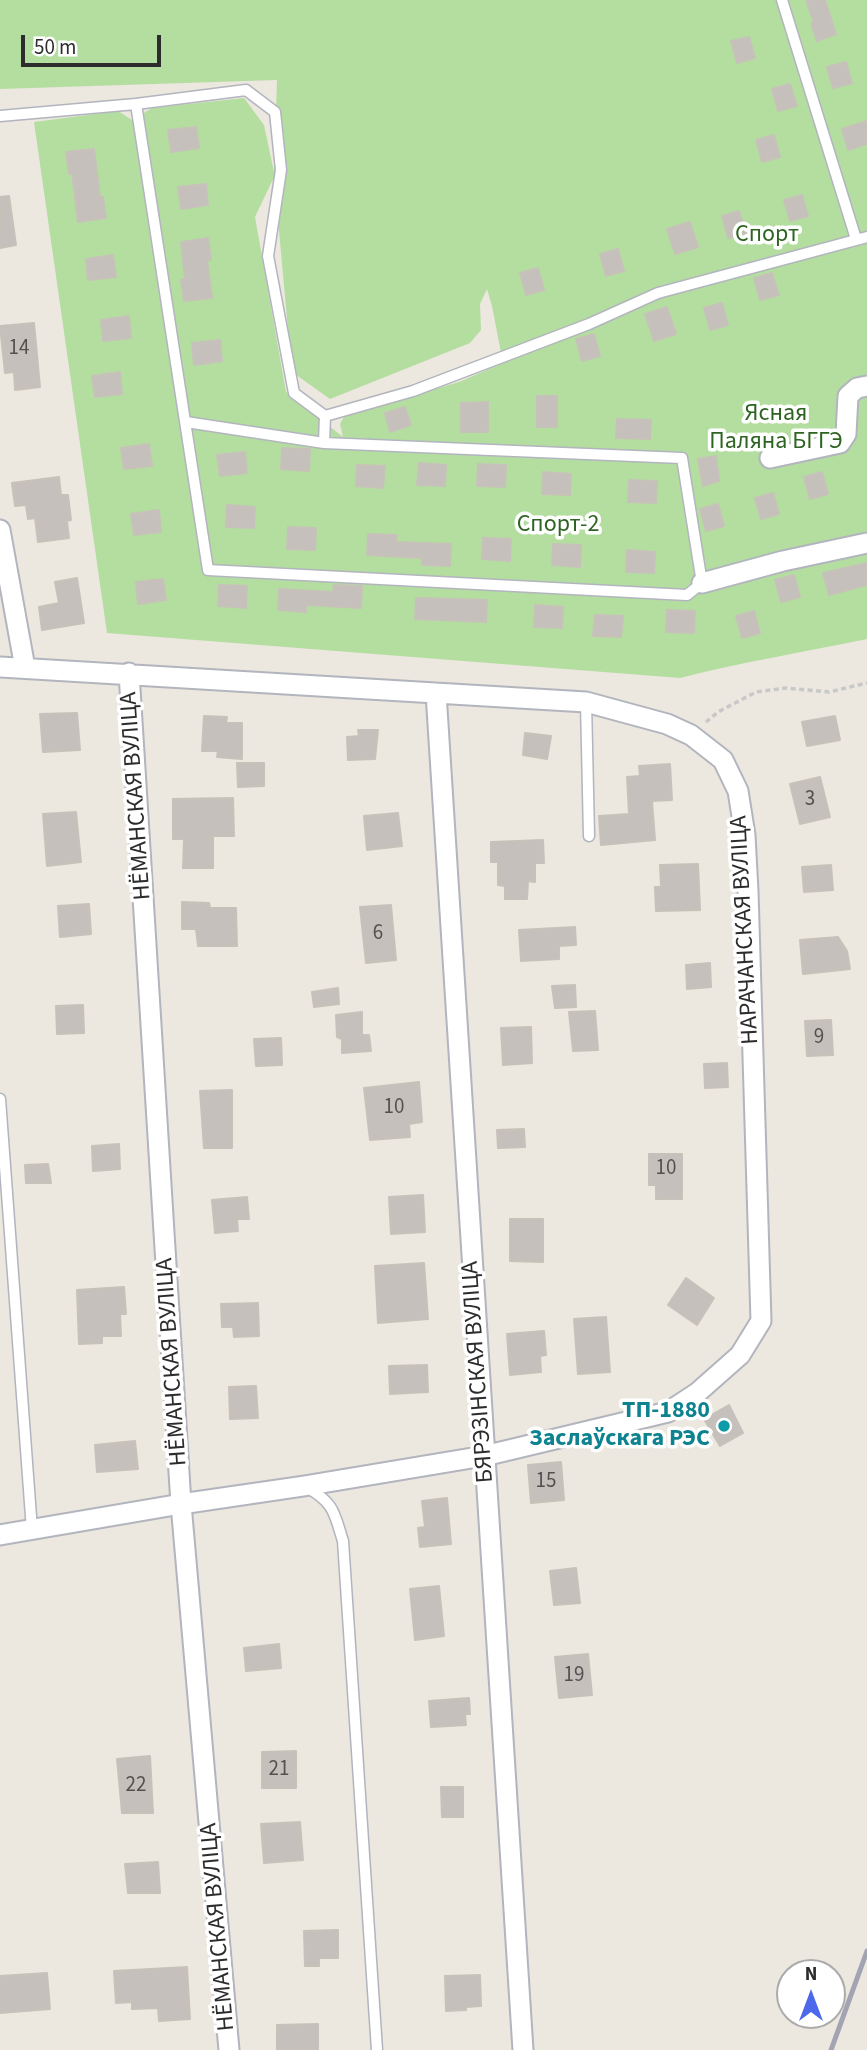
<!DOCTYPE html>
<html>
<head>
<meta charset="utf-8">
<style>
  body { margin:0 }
  #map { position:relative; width:867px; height:2050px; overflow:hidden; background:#ece7df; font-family:"Source Sans 3",sans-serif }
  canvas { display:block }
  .north { position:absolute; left:776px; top:1959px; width:70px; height:70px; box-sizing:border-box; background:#fff; border:2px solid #ababab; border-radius:50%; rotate:0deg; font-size:19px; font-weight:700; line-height:28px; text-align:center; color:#2c2c2c }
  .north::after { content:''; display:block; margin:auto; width:24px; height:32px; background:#4d68eb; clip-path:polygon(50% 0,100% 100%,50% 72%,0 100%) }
  .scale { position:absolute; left:21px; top:35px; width:140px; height:32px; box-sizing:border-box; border:4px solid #2c2c2c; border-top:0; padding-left:9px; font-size:21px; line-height:24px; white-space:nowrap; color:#2c2c2c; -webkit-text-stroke:5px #fff; paint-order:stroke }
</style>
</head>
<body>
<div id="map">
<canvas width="867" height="2050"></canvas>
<div class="north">N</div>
<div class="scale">50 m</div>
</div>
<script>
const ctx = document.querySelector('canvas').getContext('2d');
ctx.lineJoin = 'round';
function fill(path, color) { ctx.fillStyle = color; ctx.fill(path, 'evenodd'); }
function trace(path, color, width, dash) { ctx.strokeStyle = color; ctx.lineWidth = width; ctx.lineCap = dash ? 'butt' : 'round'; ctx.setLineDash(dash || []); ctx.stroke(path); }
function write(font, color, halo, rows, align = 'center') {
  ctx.font = font + ' "Source Sans 3",sans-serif'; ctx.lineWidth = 7; ctx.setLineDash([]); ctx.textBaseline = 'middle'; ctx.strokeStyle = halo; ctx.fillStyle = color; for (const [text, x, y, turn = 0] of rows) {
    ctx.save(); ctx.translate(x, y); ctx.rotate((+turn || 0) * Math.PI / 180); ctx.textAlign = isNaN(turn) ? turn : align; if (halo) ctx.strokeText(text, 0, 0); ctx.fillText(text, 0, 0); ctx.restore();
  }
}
fill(new Path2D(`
  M0,0H867V639C805,652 742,662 680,678L107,633L34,122L118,111L132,120L152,108L244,98L264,125L274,172L277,80L0,89ZM274,177L292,372L330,399L470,343L481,330L480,304L487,289L492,306L503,363L459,382L345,415L340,424L343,437L286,392L255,217Z`), '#b4dea0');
const building = new Path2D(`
  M806,0H825L836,34L817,41L811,24L814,23Z
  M749,37L755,58L737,63L731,41Z
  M846,62L852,83L833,88L827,67Z
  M790,84L797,106L778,111L772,89Z
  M867,121V144L848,150L842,129Z
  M196,127L199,148L171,152L168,130Z
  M774,135L780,157L762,162L756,140Z
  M94,149L100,197H103L106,218L78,222L72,173L69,174L66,152Z
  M206,184L208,205L181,209L178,187Z
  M802,195L808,216L790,221L784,200Z
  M9,196L16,245L0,248V197Z
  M739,211L746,233L728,238L722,216Z
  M690,222L698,247L675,254L667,229Z
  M208,238L211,260H207L212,298L184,301L181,280L185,279L181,242Z
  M618,249L624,271L606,276L600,254Z
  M113,255L116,277L88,280L86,259Z
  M538,268L544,290L526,295L520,273Z
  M772,273L779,295L760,300L754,278Z
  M722,303L728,325L710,330L704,308Z
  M667,307L676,334L654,341L645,314Z
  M129,316L131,338L103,341L101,320Z
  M34,323L40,387L15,390L14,372L5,373L0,326Z
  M594,334L600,356L582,361L576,339Z
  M220,340L222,361L194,365L192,343Z
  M120,372L122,394L95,397L92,376Z
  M537,396H557V427H537Z
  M488,402V432H461V403Z
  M405,407L411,425L390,432L385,413Z
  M617,419L651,420L650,439L616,438Z
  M149,444L152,466L124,469L121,448Z
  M282,448L310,449L309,471L281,469Z
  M245,452L247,473L220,476L217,455Z
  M716,456L719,481L703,486L698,459Z
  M419,463L446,465L445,486L417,485Z
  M478,464L506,465L505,487L477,486Z
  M357,465L385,466L383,488L356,486Z
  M543,472L571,474L570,495L542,494Z
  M822,472L828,494L810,499L804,477Z
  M59,477L61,495H68L71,520L67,521L69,538L38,542L35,518L28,519L26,505L15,506L12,483Z
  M629,480L657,481L656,503L628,502Z
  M773,493L779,514L761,519L755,498Z
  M718,504L724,526L706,531L700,509Z
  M227,505L255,507L254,528L226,527Z
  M159,510L161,532L134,535L131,514Z
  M288,527L316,528L315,550L287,549Z
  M368,534L396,535V542L451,544L450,566L422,565V558L367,555Z
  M483,538L511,539L510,561L482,559Z
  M553,544L581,545L580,567L552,565Z
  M627,550L655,552L654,573L626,572Z
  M867,563V585L829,595L823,573Z
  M794,575L800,597L781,602L775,580Z
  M77,578L84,623L42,630L39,607L59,603L55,582Z
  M163,579L166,600L138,604L136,582Z
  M219,585L247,586L246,608L218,606Z
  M334,585L362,586L361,608L306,605V612L278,610L279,589L333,592Z
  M416,598L487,600L486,622L415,619Z
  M535,605L563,607L562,628L534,627Z
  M667,610L695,611L694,633L666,632Z
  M754,611L760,633L742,638L736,616Z
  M595,615L623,616L621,637L593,636Z
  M77,713L80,750L43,752L40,714Z
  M204,716L227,717L226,723H242V759L217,757L218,751H202Z
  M835,716L840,740L807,746L802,722Z
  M358,730H378L375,759L348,760L347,737L359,736Z
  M525,733L551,736L547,759L523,755Z
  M237,763H264V786L238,787Z
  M670,764L672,800L652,801L655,840L601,845L599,816L629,814L627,777L640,776L639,766Z
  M820,777L830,817L800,824L790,784Z
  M233,798L234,836H213V868H183L184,839H173V799Z
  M76,812L81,862L47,866L43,814Z
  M398,813L402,846L367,850L364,816Z
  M543,840L544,863H535V882L528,881L527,899H505V886L498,885V862H491V842Z
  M698,864L700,910L656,911L655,887H661L660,865Z
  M831,865L833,890L804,892L802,867Z
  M182,902L209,903L210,908H236L237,946H198L196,929H182Z
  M89,904L91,934L60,937L58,906Z
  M391,905L396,960L366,963L360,907Z
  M575,927L576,945L559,946V959L521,961L519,930Z
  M838,937L847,951L850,969L803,974L800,940Z
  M710,963L711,987L687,989L686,965Z
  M575,985L576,1007L555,1008L552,986Z
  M338,988L339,1004L314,1007L312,992Z
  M83,1005L84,1033L57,1034L56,1006Z
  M595,1011L598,1050L573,1051L569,1012Z
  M362,1012V1035H369L371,1051L342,1053V1039L337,1037L336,1015Z
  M831,1020L833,1055L807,1056L805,1021Z
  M531,1027L532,1063L503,1065L501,1028Z
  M281,1038L282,1065L256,1066L254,1039Z
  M727,1063L728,1087L705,1088L704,1064Z
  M419,1082L422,1122L409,1124L410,1137L370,1140L364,1088Z
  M232,1090V1148H204L200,1091Z
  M524,1129L525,1147L498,1148L497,1130Z
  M119,1144L120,1169L93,1171L92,1146Z
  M649,1154H682V1199H656V1185H649Z
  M48,1164L51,1183H26L25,1165Z
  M423,1195L425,1232L391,1234L389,1197Z
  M247,1197L249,1219H237L238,1231L215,1233L212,1200Z
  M510,1219H543V1262L510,1261Z
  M424,1263L428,1319L378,1323L375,1266Z
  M686,1278L714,1298L697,1325L668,1305Z
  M124,1287L126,1314H120L121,1336H102V1343L79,1344L77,1290Z
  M258,1303L259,1336L234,1337L233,1327H222L221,1304Z
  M606,1317L610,1372L578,1374L574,1319Z
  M544,1331L546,1355L540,1356L541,1372L510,1375L507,1334Z
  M427,1365L428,1392L390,1394L389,1366Z
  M256,1386L258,1418L230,1419L229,1387Z
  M729,1405L743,1433L720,1446L704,1419Z
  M135,1441L138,1469L97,1472L95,1445Z
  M561,1462L564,1500L531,1503L528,1465Z
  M447,1498L451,1544L420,1547L418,1528L425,1527L422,1501Z
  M576,1568L580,1603L554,1605L550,1571Z
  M439,1586L444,1636L415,1640L410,1589Z
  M279,1644L281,1668L246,1671L244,1648Z
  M588,1654L592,1695L559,1698L555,1657Z
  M469,1698L470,1714H465L466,1725L431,1727L429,1701Z
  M296,1751V1788H262V1752Z
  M150,1756L153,1813H122L117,1759Z
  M441,1787H463V1817H442Z
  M300,1822L303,1860L264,1863L261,1824Z
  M158,1862L160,1893H128L125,1864Z
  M338,1930V1958H319V1966H305L304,1931Z
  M187,1967L190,2019L159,2021L158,2008L132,2009V2002L116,2003L114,1971Z
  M47,1973L50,2009L0,2013V1976Z
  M480,1975L481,2006L466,2007V2010L446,2011L445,1976Z
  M318,2024V2050H277V2025Z`);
fill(building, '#c5c0bb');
trace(building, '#c7c2b9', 2);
const lane = new Path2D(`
  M782,0L856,239
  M136,104L208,570L687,595L702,583L682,458L324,443L186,422
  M0,116L136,104L246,90L275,112L281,170L268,256L294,393L325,416
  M325,416L413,391L589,324L658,293L867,237
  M324,443L325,416
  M586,702L589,836
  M0,1099L32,1530
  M308,1488C335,1504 334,1513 343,1541L377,2050`);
const street = new Path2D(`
  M770,458L840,443L846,434L848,396L857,388L867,386
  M0,530L25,668
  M702,583L783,561L867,543
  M0,667L586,702L667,724L691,735L723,760L738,791L745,835L748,891L761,1321L740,1355L697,1393L668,1412L484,1456L304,1486L181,1504L0,1535
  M129,673L181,1504L229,2050
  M436,693L523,2050`);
trace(lane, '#b2b5be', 13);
trace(street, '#b2b5be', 23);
trace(new Path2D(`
  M706,722L718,712L756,692L786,688L829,692L867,683`), '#c8c8c8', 3.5, [5, 3.5]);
trace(lane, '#fff', 10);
trace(street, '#fff', 19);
trace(new Path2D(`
  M831,2050L867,1951`), '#a2a4b4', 5);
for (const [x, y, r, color] of [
  [724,1426,7,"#0f9aa8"]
]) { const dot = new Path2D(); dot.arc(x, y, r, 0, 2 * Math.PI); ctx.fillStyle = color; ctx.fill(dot); trace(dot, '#fff', 2.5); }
write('21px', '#525150', null, [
  ["14",19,349],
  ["3",810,800],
  ["6",378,934],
  ["9",819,1038],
  ["10",394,1108],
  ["10",666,1169],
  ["15",546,1482],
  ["19",574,1676],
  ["21",279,1770],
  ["22",136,1786]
]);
write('24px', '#2e6421', '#fff', [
  ["Спорт",767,236],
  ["Ясная",776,415],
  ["Паляна БГГЭ",776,443],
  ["Спорт-2",558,526]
]);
write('24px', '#2c2c2c', '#fff', [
  ["НЁМАНСКАЯ ВУЛІЦА",137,796,-94],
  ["НАРАЧАНСКАЯ ВУЛІЦА",746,930,-93],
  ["НЁМАНСКАЯ ВУЛІЦА",173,1362,-94],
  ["БЯРЭЗІНСКАЯ ВУЛІЦА",479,1372,-94],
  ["НЁМАНСКАЯ ВУЛІЦА",219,1927,-95]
]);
write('bold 24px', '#0d838f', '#fff', [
  ["ТП-1880",710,1412],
  ["Заслаўскага РЭС",710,1440]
], 'right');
</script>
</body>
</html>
